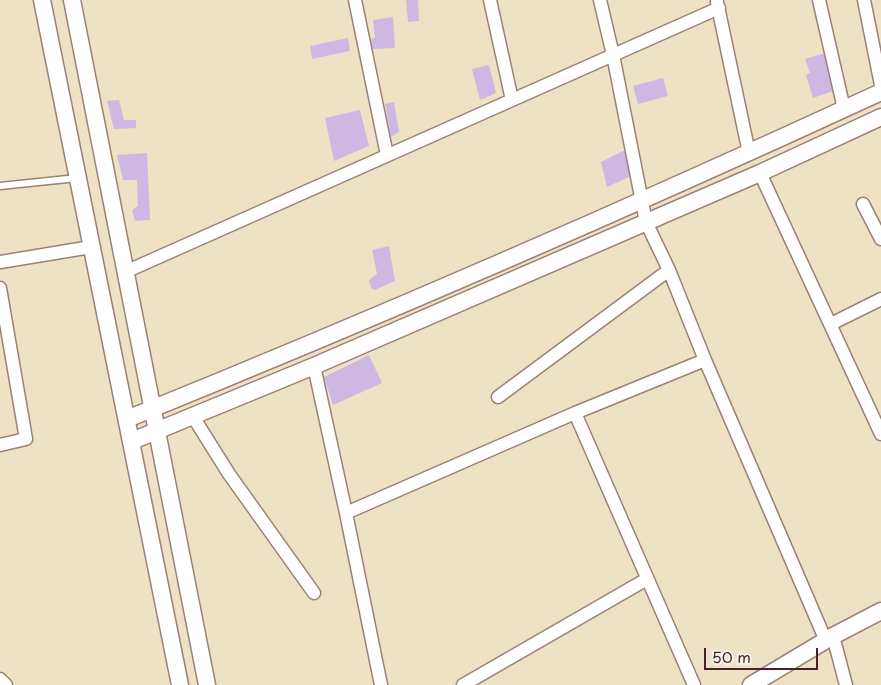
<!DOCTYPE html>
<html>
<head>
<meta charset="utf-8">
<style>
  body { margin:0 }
  #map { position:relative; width:881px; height:685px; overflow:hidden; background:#eee2c4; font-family:"Playpen Sans",sans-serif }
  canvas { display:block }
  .scale { position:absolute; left:704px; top:648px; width:114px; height:22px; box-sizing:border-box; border:2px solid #4a1f2b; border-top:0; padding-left:6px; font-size:15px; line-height:18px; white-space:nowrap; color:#4a1f2b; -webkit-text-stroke:4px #f7f3e8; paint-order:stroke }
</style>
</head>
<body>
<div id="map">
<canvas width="881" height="685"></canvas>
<div class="scale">50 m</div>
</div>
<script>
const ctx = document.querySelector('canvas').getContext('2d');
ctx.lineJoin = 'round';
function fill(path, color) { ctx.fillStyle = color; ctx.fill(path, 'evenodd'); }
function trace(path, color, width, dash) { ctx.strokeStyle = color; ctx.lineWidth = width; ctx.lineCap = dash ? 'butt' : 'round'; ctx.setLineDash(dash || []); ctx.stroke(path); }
fill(new Path2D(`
  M406,0H418L419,21L408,22Z
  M393,17L395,48L372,49L369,40L375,38L373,20Z
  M348,38L350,51L312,59L310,46Z
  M825,53L833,91L813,98L806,75L810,73L805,59Z
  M489,65L496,93L480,100L472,69Z
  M663,78L668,96L638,104L633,86Z
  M119,100L124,120H136V128L114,129L107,101Z
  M394,102L399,132L391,137L385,104Z
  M360,110L369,146L334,161L325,118Z
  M625,150L631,176L607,187L601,162Z
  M147,153L150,220L135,221L132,210L138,206L137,180H123L117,155Z
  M389,246L395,281L375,290L371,288L369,280L377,274L372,250Z
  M369,355L382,383L333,405L324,377Z`), '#cdb8e4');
const service = new Path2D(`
  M0,186L77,178`);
const minor = new Path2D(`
  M355,0L387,155
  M490,0L512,100
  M600,0L613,55L646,222L669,270L705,360L826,641
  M819,0L844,109
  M864,0L881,85
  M717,2L749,153
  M760,173L881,434
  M863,204L881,239
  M0,262L91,247
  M125,272L719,8
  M0,288L26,439L0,445
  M831,324L881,299
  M314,366L346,513L381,685
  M498,397L669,270
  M575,413L694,685
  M192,415L229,474L314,593
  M346,513L575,413L705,360
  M833,636L846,685
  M0,679L6,685
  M463,685L647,579`);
const tertiary = new Path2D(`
  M42,0L180,685
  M72,0L207,685
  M127,419C381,316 632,207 881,92
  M132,441L314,366L760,173L881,117
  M751,685L833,636L881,611`);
trace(service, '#9c8078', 9);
trace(minor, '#9c8078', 15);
trace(tertiary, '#9c8078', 19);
trace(service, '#fff', 6);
trace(minor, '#fff', 12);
trace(tertiary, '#fff', 16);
</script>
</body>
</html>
